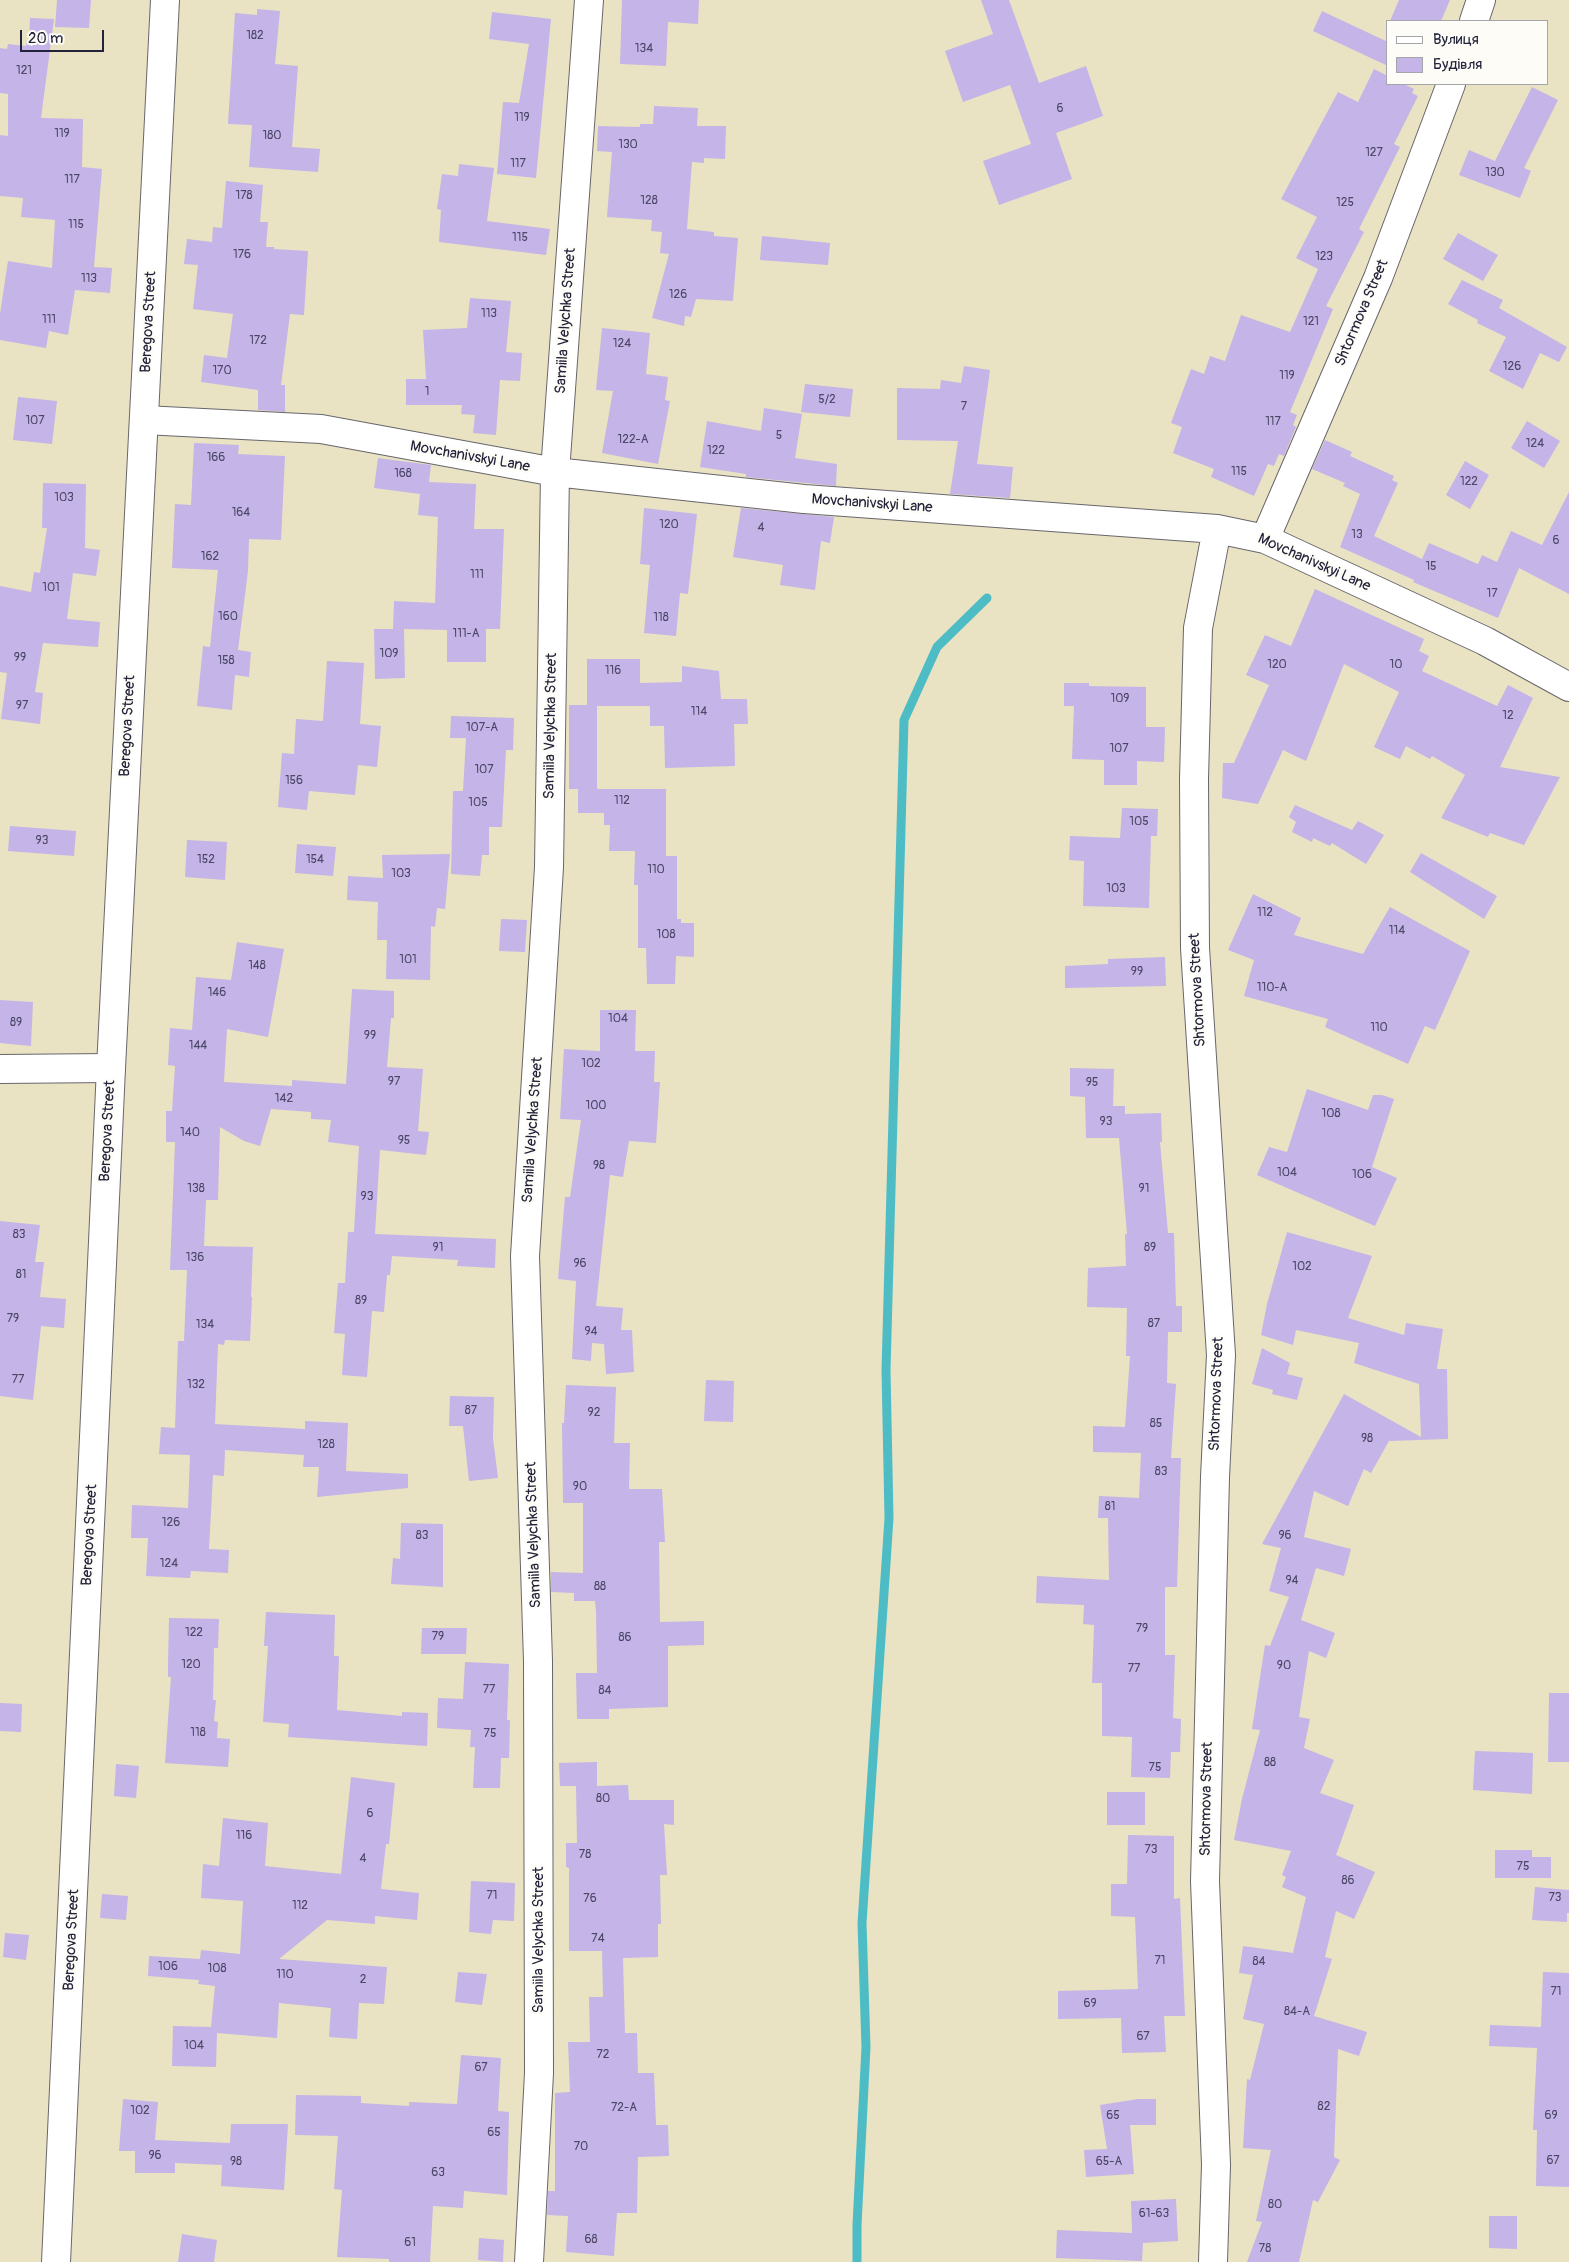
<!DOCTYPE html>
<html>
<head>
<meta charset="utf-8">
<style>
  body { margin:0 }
  #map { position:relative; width:1569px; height:2262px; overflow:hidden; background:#e9e3c3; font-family:Pangolin,sans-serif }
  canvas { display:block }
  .legend { position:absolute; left:1386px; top:20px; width:162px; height:65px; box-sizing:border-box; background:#fdfcf7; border:1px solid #a5a5ac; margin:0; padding:6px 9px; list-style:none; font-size:15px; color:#22223b }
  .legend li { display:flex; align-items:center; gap:10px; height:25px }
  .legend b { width:25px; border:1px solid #a5a5ac }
  .scale { position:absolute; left:20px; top:30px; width:84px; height:22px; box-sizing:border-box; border:2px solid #22223b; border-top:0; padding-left:6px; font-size:15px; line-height:18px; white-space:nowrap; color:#22223b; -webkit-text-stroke:4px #fdfcf7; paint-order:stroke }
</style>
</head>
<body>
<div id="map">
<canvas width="1569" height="2262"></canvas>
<ul class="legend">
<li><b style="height:6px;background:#fff"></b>Вулиця</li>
<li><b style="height:14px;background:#c4b4e7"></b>Будівля</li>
</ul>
<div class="scale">20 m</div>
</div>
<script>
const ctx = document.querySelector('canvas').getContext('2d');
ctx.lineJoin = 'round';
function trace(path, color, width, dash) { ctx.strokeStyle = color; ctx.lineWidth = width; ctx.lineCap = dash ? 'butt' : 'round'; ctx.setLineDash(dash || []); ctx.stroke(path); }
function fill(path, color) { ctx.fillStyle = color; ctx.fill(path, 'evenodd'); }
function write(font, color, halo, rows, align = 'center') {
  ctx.font = font + ' Pangolin,sans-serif'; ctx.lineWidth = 5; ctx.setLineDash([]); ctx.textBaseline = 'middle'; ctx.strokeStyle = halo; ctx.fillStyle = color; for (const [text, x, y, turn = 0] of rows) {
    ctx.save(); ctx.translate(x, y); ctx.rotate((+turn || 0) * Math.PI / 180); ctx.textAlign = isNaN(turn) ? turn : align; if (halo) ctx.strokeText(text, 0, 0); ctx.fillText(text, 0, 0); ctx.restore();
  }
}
trace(new Path2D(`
  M857,2262V2225L866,2047L862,1923L889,1518L886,1370L904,720L937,647L987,598`), '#4ebcc5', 9);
fill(new Path2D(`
  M57,0H91L89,28L55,27Z
  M622,0H699L698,24L668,22L666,66L620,64Z
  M981,0H1009L1039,83L1086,66L1103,116L1056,133L1072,179L999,205L983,161L1031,144L1010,85L963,102L945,51L993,34Z
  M1399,0H1450L1441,21H1390Z
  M257,9L280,11L275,64L298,66L292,147L320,149L318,172L249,167L252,125L228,124L235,13L257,15Z
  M1322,11L1388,42V66L1313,31Z
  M492,12L551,19L536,178L497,174L503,102L519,103L529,44L489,39Z
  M30,18L54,19L41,118L83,119L82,167L102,169L94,267L112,268L110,293L75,290L68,335L49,331L46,348L0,340V314L8,261L52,268L55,220L21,217L23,198L0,196V135L8,136V94L0,93V48L7,49L8,44L26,46L27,40L29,41Z
  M1374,69L1388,76V84H1404L1414,89L1412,93L1418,96L1394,144L1400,147L1359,229L1364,232L1326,306L1333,309L1290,412L1297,415L1293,425L1296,427L1284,456L1279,454L1274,466L1268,464L1254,496L1211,477L1214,469L1173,453L1182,427L1171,423L1191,369L1204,374L1210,356L1225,361L1241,315L1290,332L1318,269L1296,258L1317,217L1281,199L1338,92L1358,102Z
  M1532,87L1558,100L1524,168L1531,171L1520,198L1459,175L1469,150L1495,161Z
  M654,106L698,108L697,126H726L725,159L704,158V163L692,162L687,229L714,232V236L738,238L733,301L696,299L691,317L685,316L684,326L652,318L669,254L660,253L662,232L651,231L652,220L607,217L612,152L597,151L598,126L640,127V124H653Z
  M459,164L494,168L487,221L550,229L546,255L439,242L441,210L437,209L442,174L458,176Z
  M226,181L263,185L260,222H268L266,247H274V249L308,251L304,315L290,314L281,385H285V412L258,410V390L201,382L204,355L227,358L233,314L193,309L198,265L184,264L187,239L212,242L213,227L222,228Z
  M1458,233L1498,255L1483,281L1443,259Z
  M762,236L830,243L828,265L760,260Z
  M1462,280L1503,300L1499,308L1567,347L1559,362L1540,353L1523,389L1489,371L1506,337L1477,323L1478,320L1448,304Z
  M470,298L511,301L506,352L522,353L520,381L500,380L496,435L473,433L475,415L461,414L462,405H406V379H426L423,330L467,328Z
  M602,328L650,333L646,374L668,377L665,400L670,401L658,464L602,453L613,391L596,390Z
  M964,366L990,370L977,464L1013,467L1010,498L950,494L958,441L897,440V388L940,389L941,380L961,383Z
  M805,384L853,389L850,417L801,412Z
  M18,397L57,401L52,444L13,440Z
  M764,408L802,414L795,458L837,464L836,486L746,477V474L700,467L707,421L761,431Z
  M1527,421L1560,441L1544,468L1511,448Z
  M1325,440L1352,452L1350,456L1394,476L1392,480L1398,483L1374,536L1422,559L1429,543L1478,564L1482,555L1497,562L1511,531L1542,545L1569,492V594L1519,568L1498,618L1413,582L1414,580L1340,547L1360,494L1343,486L1345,483L1312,469Z
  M194,443L239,445L238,454L285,456L281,540L249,539L248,571L238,650L251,652L249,677L235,675L232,710L197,706L203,646L210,647L218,570L172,568L175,504L191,505Z
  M378,458L431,465L429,482L476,484L474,529H504L500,629H486V662H447V630L404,629L405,678L375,679L374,629H399H393L394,601L435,603L438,517L418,515L420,494L374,488Z
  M1465,461L1489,475L1470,509L1446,495Z
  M43,483L86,484L85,548L100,550L96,576L73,573L67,619L100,622L98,647L43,643L35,692L43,693L40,724L1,719L7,673L0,672V586L31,592L34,572L40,573L47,528H42Z
  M644,508L697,514L688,594L680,593L676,636L644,633L650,565L640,564Z
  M741,508L834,517L830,543L821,541L815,590L780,585L783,565L733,557Z
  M1315,589L1424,639L1419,651L1429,656L1422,671L1497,706L1508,685L1533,698L1500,767L1560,777L1524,845L1490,833L1488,837L1441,818L1465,775L1432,756L1430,759L1406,746L1400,759L1374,747L1399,692L1344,664L1306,761L1283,750L1258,804L1222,798L1223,763H1234L1269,685L1246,675L1265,635L1291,646Z
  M587,659H640V683L682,682V666L719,671L721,699H747L748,724H734L735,766L665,768L664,726H650V706H597V789H666V856H677V919H681V923H694V957L676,956L675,984H647L646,948H638V885H634L635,851H609L610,825H604V813H578V789H569V705H587Z
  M327,661L364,663L360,724L381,726L377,767L358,765L355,795L309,791L307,810L278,807L282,753L294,754L296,719L323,721Z
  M1064,683H1089V686L1146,687V727H1165L1164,762L1137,761V785H1104V760L1072,759L1074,706H1064Z
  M451,716L514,718L513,750H506L502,827H489V855H482L480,876L451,874L453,791H463L466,738H450Z
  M1295,805L1352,830L1358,821L1384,835L1366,864L1332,843L1330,846L1313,838L1312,842L1292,832L1296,822L1289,817Z
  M1122,808L1158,809L1157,836H1151L1149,908L1083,906L1084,861L1069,860L1070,836L1120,838Z
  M10,826L76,831L74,856L8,851Z
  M187,840L227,842L225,880L185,877Z
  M297,844L336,847L333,876L295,873Z
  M1421,853L1497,896L1484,919L1410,872Z
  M450,854L445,909L437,908L435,927L431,926L430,980L386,979L387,940H377L378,902L347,900L348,876L383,878L382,855Z
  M1253,894L1301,918L1294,935L1363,954L1390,907L1470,951L1435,1030L1425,1026L1408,1064L1325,1027L1328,1019L1244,996L1254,960L1228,950Z
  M501,919L527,920L525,952L499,951Z
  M237,942L284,949L268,1037L227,1029L224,1082L292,1086V1080L346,1084L352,989L394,991V1018H391L387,1067L423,1069L418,1131L429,1132L426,1155L380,1150L375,1234L496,1239L495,1268L457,1266L458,1260L392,1256L390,1275H387L384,1312L372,1311L367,1377L342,1375L345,1334L334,1333L338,1283H345L348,1232H354L359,1146L328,1142L331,1120L311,1119V1112L271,1109L260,1146L244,1141L220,1127L218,1200H206L204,1246L253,1247L251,1297H252L250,1341L225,1340L224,1345L218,1344L215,1424L305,1429V1421L348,1423L346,1471L408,1474V1488L317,1497L319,1467H303L304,1455L225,1450L224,1476L213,1475L209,1549L229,1550L228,1573L191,1571L190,1578L146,1576L148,1538H131L132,1505L188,1508L190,1455L159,1454L161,1427L175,1428L178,1341H184L187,1270H170L175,1142H166V1111H172L175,1066L168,1065L170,1028L192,1030L196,977L231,980Z
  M1165,957L1166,986L1065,988V966L1108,964V959Z
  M0,1000L33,1002L31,1046L0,1043Z
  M600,1010H636L635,1051H655L654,1082H660L656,1143L629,1141L623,1177L610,1175L596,1306L623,1308L621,1330H632L634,1372L606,1374L604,1344L592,1343L591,1361L572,1359L576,1281L558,1279L565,1197H570L581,1120L560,1119L564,1049L600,1051Z
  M1070,1068L1114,1069L1113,1106H1125V1114L1161,1113L1162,1142H1160L1168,1233H1174L1176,1306H1182V1332H1168L1167,1383L1176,1384L1171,1458H1181L1177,1587H1165V1655H1175L1173,1718L1181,1719L1180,1752H1171L1170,1778L1131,1777L1132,1737L1102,1736V1683H1092L1094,1625L1083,1624L1084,1605L1036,1603L1037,1576L1109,1580L1108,1518H1098L1099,1496L1139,1498L1141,1453L1093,1452V1426L1125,1427L1130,1356H1126L1127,1308L1087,1307L1088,1268L1126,1266L1125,1234H1127L1119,1138H1086L1085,1097L1070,1096Z
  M1307,1089L1368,1110L1373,1095H1382L1394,1099L1372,1167L1397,1178L1375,1226L1257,1175L1269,1147L1287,1152Z
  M0,1221L40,1225L35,1262H44L40,1297L66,1299L64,1328L41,1326L33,1400L0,1396Z
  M1287,1232L1372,1256L1348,1318L1404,1335L1406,1323L1443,1329L1437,1369H1447L1448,1439L1389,1441L1371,1473L1364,1469L1348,1506L1314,1491L1304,1537L1351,1549L1344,1576L1316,1568L1301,1620L1335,1633L1326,1658L1309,1651L1299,1717L1310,1719L1304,1748L1334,1760L1320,1793L1354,1805L1336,1855L1375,1872L1354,1919L1336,1911L1325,1957L1332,1959L1314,2016L1367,2032L1359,2056L1338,2049L1334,2157L1340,2160L1318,2202L1313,2200L1299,2262H1247L1262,2222L1256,2221L1271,2150L1243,2148L1247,2079L1250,2080L1264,2024L1243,2019L1253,1975L1239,1973L1243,1946L1293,1953L1306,1897L1282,1887L1286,1877L1282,1875L1291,1851L1234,1840L1242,1799L1260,1730L1252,1729L1265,1645L1270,1646L1289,1597L1269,1591L1281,1548L1262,1544L1344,1394L1421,1437L1419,1384L1354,1363L1359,1343L1296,1330L1293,1345L1261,1335L1267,1304Z
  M1262,1348L1290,1363L1287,1374L1303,1378L1297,1400L1272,1394L1273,1390L1252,1384Z
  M706,1380L734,1381L733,1422L704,1421Z
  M566,1385L616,1387L614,1443H630L629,1489H662L665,1542H659L660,1622L704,1621V1645L668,1646V1707L609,1709V1719H577L576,1673H597L596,1611L595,1601H574V1593L551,1592V1572L583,1573V1503H563L562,1423H564Z
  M450,1396L494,1397L493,1438L498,1478L469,1481L463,1426H449Z
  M401,1523L443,1524V1587L391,1584L393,1558L400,1559Z
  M266,1612L335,1615L334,1656H339L337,1710L402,1716V1712L428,1713L427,1746L288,1737L289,1724L263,1722L268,1646H264Z
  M169,1618L219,1619L218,1648H214L213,1700H216L214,1721L218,1722L217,1738L230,1739L228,1767L165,1763L171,1677H168V1665Z
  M422,1628H467L466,1654H421Z
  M465,1662L509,1664L507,1720H510L509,1758H501L500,1788H473L475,1747H470L471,1730L437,1728L438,1698L463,1699Z
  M1549,1693H1569V1762H1548Z
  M0,1703L22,1704L21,1732L0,1731Z
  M1475,1751L1533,1753L1532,1794L1473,1790Z
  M597,1762V1786L628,1785L629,1800H674V1825L664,1824L667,1875H660L661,1924H658V1957L623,1958L625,2033H637L638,2073H654L656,2125H668L669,2156L638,2157L637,2213H617L614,2256L566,2252L568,2216L547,2215L548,2191H555V2093L570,2092L568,2042H590L589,1997H603L602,1951H569V1868L566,1867V1843H577L576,1786H560L559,1763Z
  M116,1764L139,1766L136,1798L114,1796Z
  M351,1777L395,1783L389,1844H386L381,1889L419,1893L417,1920L375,1916V1924L327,1920L279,1959L387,1967L384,2004L359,2003L357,2039L329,2037L331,2008L279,2003L277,2038L217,2033L216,2067L172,2066L173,2026L211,2027L215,1986L198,1984L199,1980L148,1976L149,1956L200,1959L201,1950L240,1954L243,1901L201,1898L203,1864L219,1866L223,1818L268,1823L265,1866L341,1874Z
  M1107,1792H1145V1825H1107Z
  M1128,1835L1174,1836V1899L1180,1898L1185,2016H1164L1166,2052L1122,2053L1121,2018L1058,2019V1991L1138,1989L1135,1917L1111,1916V1884H1127Z
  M1495,1850H1532V1857H1551V1878H1495Z
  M471,1881L515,1883L514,1921L493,1920L491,1934L469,1932Z
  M1535,1887L1569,1890V1913H1567V1922L1532,1920Z
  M102,1894L128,1896L126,1920L100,1918Z
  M5,1933L29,1935L26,1960L3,1957Z
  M458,1972L487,1974L482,2005L455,2002Z
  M1543,1972L1569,1973V2187L1536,2186L1537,2130H1533L1537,2048L1489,2046L1490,2025L1541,2027Z
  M461,2055L501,2058L498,2111L509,2112L507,2195L464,2191L463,2208L433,2206L430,2262H389V2259L337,2257L342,2190L334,2189L338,2136L295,2135L296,2095L361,2096V2103L409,2106V2102L457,2104Z
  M123,2099L158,2102L155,2140L230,2143L231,2124H288L284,2190L221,2186L222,2165L175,2163V2173H135V2151H119Z
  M1138,2099H1156V2125H1130L1134,2174L1086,2177L1084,2150L1107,2149L1100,2105Z
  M1176,2199L1178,2241L1143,2243L1142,2261L1056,2258L1057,2230L1132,2233L1131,2201Z
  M1489,2216H1517V2249L1489,2248Z
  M182,2234L217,2240L214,2262H178Z
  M479,2238L504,2240L503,2262L478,2260Z`), '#c4b4e7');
const minor = new Path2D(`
  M1474,21L1481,0
  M144,420L321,429L555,472L804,499L1217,529L1265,539L1485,641L1569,687
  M1265,539L1378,278L1451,84
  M0,1069L111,1068
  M529,2262L539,2073L538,1661L525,1256L549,867L555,472L589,0
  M1213,2262L1216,2165L1205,1881L1215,1477L1221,1355L1195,948L1194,779L1198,628L1217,529`);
const tertiary = new Path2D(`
  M56,2262L111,1068L165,0`);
trace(minor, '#68666b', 30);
trace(tertiary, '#68666b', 30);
trace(minor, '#fff', 28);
trace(tertiary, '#fff', 28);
write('12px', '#4a4666', null, [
  ["182",255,36],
  ["134",644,49],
  ["121",24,71],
  ["6",1060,109],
  ["119",522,118],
  ["119",62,134],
  ["180",272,136],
  ["130",628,145],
  ["127",1374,153],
  ["117",518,164],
  ["130",1495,173],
  ["117",72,180],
  ["178",244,196],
  ["128",649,201],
  ["125",1345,203],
  ["115",76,225],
  ["115",520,238],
  ["176",242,255],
  ["123",1324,257],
  ["113",89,279],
  ["126",678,295],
  ["113",489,314],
  ["111",49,320],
  ["121",1311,322],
  ["172",258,341],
  ["124",622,344],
  ["126",1512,367],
  ["170",222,371],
  ["119",1287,376],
  ["1",427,392],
  ["5/2",827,400],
  ["7",964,407],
  ["107",35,421],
  ["117",1273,422],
  ["5",779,436],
  ["122-А",633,440],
  ["124",1535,444],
  ["122",716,451],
  ["166",216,458],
  ["115",1239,472],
  ["168",403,474],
  ["122",1469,482],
  ["103",64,498],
  ["164",241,513],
  ["120",669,525],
  ["4",761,528],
  ["13",1357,535],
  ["6",1556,541],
  ["162",210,557],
  ["15",1431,567],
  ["111",477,575],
  ["101",51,588],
  ["17",1492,594],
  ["160",228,617],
  ["118",661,618],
  ["111-А",466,634],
  ["109",389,654],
  ["99",20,658],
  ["158",226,661],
  ["120",1277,665],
  ["10",1396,665],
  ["116",613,671],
  ["109",1120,699],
  ["97",22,706],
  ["114",699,712],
  ["12",1508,716],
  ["107-А",482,728],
  ["107",1119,749],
  ["107",484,770],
  ["156",294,781],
  ["112",622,801],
  ["105",478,803],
  ["105",1139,822],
  ["93",42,841],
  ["152",206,860],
  ["154",315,860],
  ["110",656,870],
  ["103",401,874],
  ["103",1116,889],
  ["112",1265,913],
  ["114",1397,931],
  ["108",666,935],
  ["101",408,960],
  ["148",257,966],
  ["99",1137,972],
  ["110-А",1272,988],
  ["146",217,993],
  ["104",618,1019],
  ["89",16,1023],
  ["110",1379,1028],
  ["99",370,1036],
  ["144",198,1046],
  ["102",591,1064],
  ["97",394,1082],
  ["95",1092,1083],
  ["142",284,1099],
  ["100",596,1106],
  ["108",1331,1114],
  ["93",1106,1122],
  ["140",190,1133],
  ["95",404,1141],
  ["98",599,1166],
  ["104",1287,1173],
  ["106",1362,1175],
  ["138",196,1189],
  ["91",1144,1189],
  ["93",367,1197],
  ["83",19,1235],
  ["91",438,1248],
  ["89",1150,1248],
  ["136",195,1258],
  ["96",580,1264],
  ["102",1302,1267],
  ["81",21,1275],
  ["89",361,1301],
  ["79",13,1319],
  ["87",1154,1324],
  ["134",205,1325],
  ["94",591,1332],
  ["77",18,1380],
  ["132",196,1385],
  ["87",471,1411],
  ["92",594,1413],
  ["85",1156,1424],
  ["98",1367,1439],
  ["128",326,1445],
  ["83",1161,1472],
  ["90",580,1487],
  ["81",1110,1507],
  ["126",171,1523],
  ["83",422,1536],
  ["96",1285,1536],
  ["124",169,1564],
  ["94",1292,1581],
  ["88",600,1587],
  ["79",1142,1629],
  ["122",194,1633],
  ["79",438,1637],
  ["86",625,1638],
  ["120",191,1665],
  ["90",1284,1666],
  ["77",1134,1669],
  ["77",489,1690],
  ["84",605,1691],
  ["118",198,1733],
  ["75",490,1734],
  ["88",1270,1763],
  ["75",1155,1768],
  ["80",603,1799],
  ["6",370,1814],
  ["116",244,1836],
  ["73",1151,1850],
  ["78",585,1855],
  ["4",363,1859],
  ["75",1523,1867],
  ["86",1348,1881],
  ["71",492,1896],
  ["73",1555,1898],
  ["76",590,1899],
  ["112",300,1906],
  ["74",598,1939],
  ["71",1160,1961],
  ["84",1259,1962],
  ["106",168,1967],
  ["108",217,1969],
  ["110",285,1975],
  ["2",363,1980],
  ["71",1556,1992],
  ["69",1090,2004],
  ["84-А",1297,2012],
  ["67",1143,2037],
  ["104",194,2046],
  ["72",603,2055],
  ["67",481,2068],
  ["82",1324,2107],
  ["72-А",624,2108],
  ["102",140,2111],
  ["65",1113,2116],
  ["69",1551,2116],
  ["65",494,2133],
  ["70",581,2147],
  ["96",155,2156],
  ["67",1553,2161],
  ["98",236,2162],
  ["65-А",1109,2162],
  ["63",438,2173],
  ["80",1275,2205],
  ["61-63",1154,2214],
  ["68",591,2240],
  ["61",410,2243],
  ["78",1265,2249]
]);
write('15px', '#22223b', '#fdfcf7', [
  ["Shtormova Street",1362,313,-67],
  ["Samiila Velychka Street",566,321,-86],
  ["Beregova Street",149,322,-87],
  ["Movchanivskyi Lane",470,457,10],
  ["Movchanivskyi Lane",872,504,4],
  ["Movchanivskyi Lane",1314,563,24],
  ["Beregova Street",128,726,-87],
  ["Samiila Velychka Street",551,726,-89],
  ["Shtormova Street",1198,990,-93],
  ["Samiila Velychka Street",533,1130,-86],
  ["Beregova Street",108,1131,-87],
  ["Shtormova Street",1217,1394,-88],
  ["Beregova Street",90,1535,-87],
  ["Samiila Velychka Street",534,1535,-92],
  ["Shtormova Street",1207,1799,-89],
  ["Beregova Street",72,1940,-87],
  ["Samiila Velychka Street",539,1940,-90]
]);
</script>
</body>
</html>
